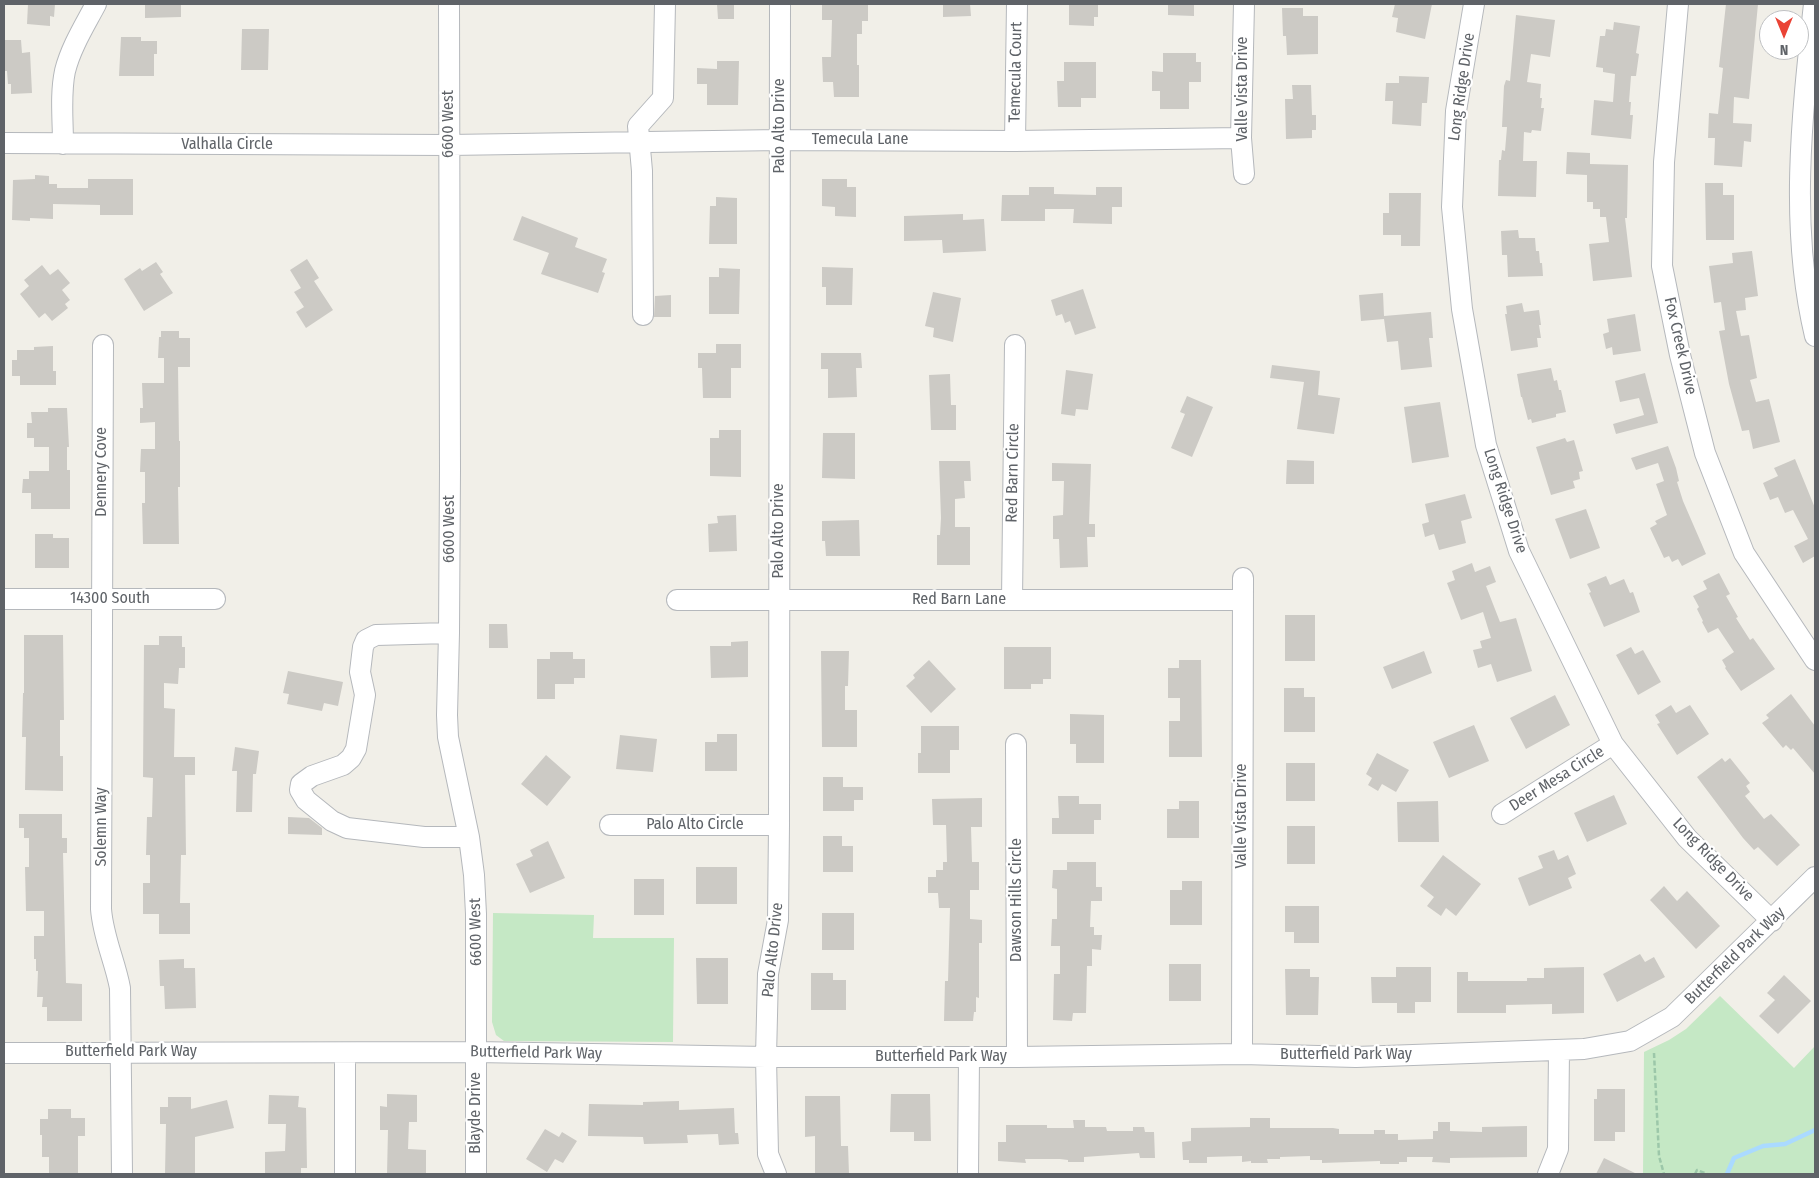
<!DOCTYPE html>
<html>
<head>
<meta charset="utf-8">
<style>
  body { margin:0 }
  #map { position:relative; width:1819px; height:1178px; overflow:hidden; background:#f1efe8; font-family:"Fira Sans Condensed",sans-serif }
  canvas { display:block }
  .frame { position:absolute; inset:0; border:5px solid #5f6368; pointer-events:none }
  .north { position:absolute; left:1759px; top:10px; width:50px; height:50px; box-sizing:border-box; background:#fff; border:1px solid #bfc1c3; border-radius:50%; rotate:180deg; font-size:14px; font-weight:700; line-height:20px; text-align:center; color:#5f6368 }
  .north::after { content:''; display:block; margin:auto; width:18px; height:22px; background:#ea4335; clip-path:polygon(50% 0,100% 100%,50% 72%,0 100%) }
</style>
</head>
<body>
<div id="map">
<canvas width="1819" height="1178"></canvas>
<div class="frame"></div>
<div class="north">N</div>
</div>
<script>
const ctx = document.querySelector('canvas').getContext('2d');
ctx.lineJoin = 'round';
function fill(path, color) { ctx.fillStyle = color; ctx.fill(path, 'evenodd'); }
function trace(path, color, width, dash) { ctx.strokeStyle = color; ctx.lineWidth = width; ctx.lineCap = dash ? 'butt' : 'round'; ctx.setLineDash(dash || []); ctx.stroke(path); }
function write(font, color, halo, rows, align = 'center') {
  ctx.font = font + ' "Fira Sans Condensed",sans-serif'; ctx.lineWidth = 4.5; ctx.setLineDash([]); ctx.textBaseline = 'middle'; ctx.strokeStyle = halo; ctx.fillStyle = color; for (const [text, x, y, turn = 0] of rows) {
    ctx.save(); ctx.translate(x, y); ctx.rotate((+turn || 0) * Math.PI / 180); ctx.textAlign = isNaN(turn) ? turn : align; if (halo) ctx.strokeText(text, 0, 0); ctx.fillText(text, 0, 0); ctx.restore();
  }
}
fill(new Path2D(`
  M493,913L594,915L593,938H674L673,1042L504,1041L496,1035L492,1022Z
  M1720,996L1794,1068L1815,1046V1174H1643L1644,1052L1669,1040L1686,1029Z`), '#c5e8c5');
trace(new Path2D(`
  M1727,1174L1734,1158L1763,1146L1785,1144L1815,1130`), '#aadaff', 4.5);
fill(new Path2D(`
  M28,4H55L54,17L50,16V26L27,24Z
  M145,4H181V17L145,18Z
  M717,4H734V19H718Z
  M822,4H868V21H862V34H857V65H859V97H834L833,82H823L822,57H831L832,20H822Z
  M943,4H970L971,16L943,17Z
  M1069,4H1098V17H1094V26L1069,25Z
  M1168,4H1194V16L1168,15Z
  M1395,4H1432L1425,39L1396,32L1398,18L1392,17Z
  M1726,4H1758L1749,99L1734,97L1733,123L1752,124L1751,142L1744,141L1742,167L1714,165L1715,138H1708L1709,113L1718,114L1723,68L1719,67Z
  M1282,8H1303V16H1318V54L1287,55L1286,36H1283Z
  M1516,15L1555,20L1550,57L1531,54L1527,82L1541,84L1540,98H1542L1541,108H1544L1541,131L1532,130L1531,133L1524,132L1523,161H1537L1536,197L1498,196L1499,160H1501L1502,150L1505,151L1507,127H1502L1504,86L1506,80L1510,81Z
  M1614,22L1640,26L1636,53L1639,54L1636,76H1631L1629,102H1631L1630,115H1633L1631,139L1591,135L1594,100L1613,102L1615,74L1603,72V68L1596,67L1600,36H1605L1606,29L1613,30Z
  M242,29H269L268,70H241Z
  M121,37H141V41H157V54H154V76H119Z
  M4,40H21L22,53L30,52L32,93L11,94V84H8L7,71H4Z
  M1163,53H1196V62H1201V82H1189V109H1160V91H1152V71L1163,72Z
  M717,61H739L738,105H707V84H697V68L717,69Z
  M1064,62H1096V98H1081V107H1058L1057,81H1064Z
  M1399,76L1429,77L1427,103H1422L1421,126L1392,124L1393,101H1385L1386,83H1399Z
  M1292,85H1311L1312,115H1316V130H1312V138L1286,139L1285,99H1293Z
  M1567,152L1590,153V164L1628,165L1627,218H1625L1632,277L1593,281L1589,244L1609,242L1606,217H1600V209H1593V202H1587V175L1566,174Z
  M35,175L49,176V184H57V188H88V179H133V215H100V205L53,204V219L30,218V221L12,220L13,180L35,179Z
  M822,179H847V187H856V217L835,216V207L822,206Z
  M1705,183H1723V195H1734V240H1706Z
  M1029,187H1054V194L1096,195V187H1122V207H1112V224L1073,223L1074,209H1045V221H1001L1002,195H1029Z
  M1389,193H1421L1420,246H1401V235H1383V213H1389Z
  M716,197L737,198V244H709L710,206H716Z
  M963,214V220L984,219L986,251L943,253L942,240L904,241V216Z
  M522,216L578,238L575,247L607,259L602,272L605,273L598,293L541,274L549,253L513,240Z
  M1518,230L1519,238H1535L1536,251H1539L1540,263H1542L1543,276L1508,277L1507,255H1502L1501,231Z
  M1752,251L1758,296L1745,298L1746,310L1736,311L1741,336L1749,335L1757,378L1750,380L1756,402L1769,399L1780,442L1753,449L1749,430L1742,431L1729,384L1719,331L1725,330L1721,302L1714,303L1709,266L1733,263L1732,253Z
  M307,259L319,278L314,281L333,310L306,328L296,312L304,307L294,292L301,288L290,270Z
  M156,262L163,272L160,274L173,293L144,311L124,279L140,268L142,271Z
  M42,265L50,275L58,269L70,283L62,290L70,300L65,304L68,308L52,321L45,313L39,318L20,294L29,286L24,280Z
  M822,267L853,268L852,305H826V287H822Z
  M719,268L740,269L739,314H709V277H719Z
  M1083,289L1096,328L1075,335L1070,321L1065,323L1062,314L1056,316L1051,300Z
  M933,292L961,298L953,342L933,337L934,328L925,326Z
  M1383,293L1384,316L1431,312L1433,338H1429L1432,367L1401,370L1398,341L1387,342L1384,319L1361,321L1359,295Z
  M671,295V317H654L655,296Z
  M1522,303L1524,312L1539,310L1541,325H1539L1541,338H1537L1538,347L1511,351L1505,314H1507L1506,306Z
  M1635,314L1641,351L1613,355L1612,347L1606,349L1603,334L1609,332L1607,319Z
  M161,331H179V338H190V367H178L179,441H180V487H178L179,544H143L142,503H145V472H140L141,449H155V422L140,423V408H143L142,383H164V358H158L159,337H161Z
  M716,344H741V368H731V398H703L702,368H698V353H716Z
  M53,346V371H56V385H20V376H12V360H17V350H34V347Z
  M821,353H861L862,368H856L857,397L828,398V369H821Z
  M1272,365L1320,371L1318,395L1340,398L1334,434L1297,429L1304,382L1270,378Z
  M1551,368L1554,381L1557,380L1559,390H1561L1566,412L1556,414V417L1532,423L1531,419L1528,420L1522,397H1521L1517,374Z
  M1066,370L1093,374L1088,410L1076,409L1075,416L1061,414Z
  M1645,373L1658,423L1616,434L1613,424L1644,415L1639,398L1620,402L1615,381Z
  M950,374L951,405H956V430H931L929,375Z
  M1187,396L1213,407L1192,457L1171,448L1185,414L1180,412Z
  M1440,402L1449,457L1412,463L1404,407Z
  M48,408H67L69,447H67V470H70V509H31V493H22L23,479H29V471H49V447H34V438H27V423H32L31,412H48Z
  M719,430H741V477L710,476V438H719Z
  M823,433H855V479L822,478Z
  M1565,438L1567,442L1574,440L1583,471L1579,472L1580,479L1573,481L1575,488L1551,495L1536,447Z
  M1668,446L1676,468L1679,481L1677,482L1683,501L1706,554L1682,566L1678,559L1672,562L1669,556L1664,558L1650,528L1657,524L1655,521L1667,515L1656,484L1664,481L1658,463L1636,470L1631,458Z
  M1795,459L1815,508V556L1803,563L1794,546L1808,539L1793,510L1785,513L1778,497L1770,500L1763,483L1778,476L1774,468Z
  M1287,460L1314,461V484H1286Z
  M939,461H970L971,481H964L965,498L955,499V527H970V565H937V535H940L941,518Z
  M1052,463L1091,464L1089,524H1095V537H1087L1088,567L1060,568L1059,539H1053V516L1063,515L1064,481H1052Z
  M1465,494L1472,518L1461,521L1466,543L1439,550L1434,534L1425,537L1422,524L1429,522L1425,504Z
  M1586,509L1600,548L1570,559L1555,519Z
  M736,515L737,551L709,552L708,524L718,523L717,516Z
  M859,520L860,556H826L825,541H822V521Z
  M35,534H53V538H69V568H35Z
  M1472,563L1475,572L1490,566L1496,582L1486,586L1500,622L1516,618L1532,671L1497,682L1491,664L1478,668L1473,650L1482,648L1480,641L1491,638L1483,612L1461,620L1447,583L1455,580L1452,571Z
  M1719,573L1730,594L1726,596L1738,617L1736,618L1750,640L1753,638L1775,669L1741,691L1725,668L1726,667L1722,660L1734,652L1718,628L1708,633L1702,622L1703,621L1697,609L1699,607L1693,596L1707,589L1703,581Z
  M1606,576L1610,585L1624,579L1630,593L1633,592L1640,612L1604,627L1589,593L1591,592L1587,584Z
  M1285,615H1315V661H1285Z
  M489,624H507L508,648H489Z
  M24,635H63L64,720H60V756H63V791L25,790L26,737H22L23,693H24Z
  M159,636H182V647H185V668H179L178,684L164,683V708L175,709L174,757H195V775H185L186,855H181L180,903H190V934H159V914H143V883H150V855H146L147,817H152L153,778L143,777L144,645H159Z
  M748,641V677L711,678L710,646H731V642Z
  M1004,647H1051V679H1043V684H1031V689H1004Z
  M1631,647L1635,654L1643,650L1661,682L1638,695L1616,655Z
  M821,651H849L848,686H845V710H857V747H822Z
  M1424,651L1432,673L1392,689L1383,667Z
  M550,652H573V659H585V678H574V684H555V699H537V659H550Z
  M929,660L956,689L931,713L906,686L915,678L913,675Z
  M1179,660H1201L1202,757H1169V721H1180V698H1168V668H1179Z
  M288,671L343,682L338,706L324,703L322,711L287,704L289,694L283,693Z
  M1284,688H1304V697H1315V732H1284Z
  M1791,694L1815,726V774L1793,748L1791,750L1786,745L1783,748L1762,723L1769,718L1766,715Z
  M1555,695L1570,725L1526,749L1510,718Z
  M1671,705L1676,713L1690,705L1709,734L1677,755L1657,724L1660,723L1655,715Z
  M1070,714L1104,715V763H1076V744H1070Z
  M1474,725L1489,761L1449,778L1433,742Z
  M921,726H959V750H950V773H918V753H921Z
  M717,734H737V771H705V742H717Z
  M620,735L657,739L653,772L616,769Z
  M235,747L259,751L256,774H253L252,812H236L237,771H232Z
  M1377,753L1409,770L1396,792L1382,784L1378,791L1368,785L1372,778L1366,774Z
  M546,755L571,777L547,806L521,784Z
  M1722,758L1725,762L1730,758L1750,783L1746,786L1750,792L1745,796L1764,819L1771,814L1800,845L1777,866L1758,847L1754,850L1743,838L1697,777Z
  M1286,763H1315V801H1286Z
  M823,777H843V787H863V800H854V811H823Z
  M1614,795L1627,824L1587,842L1574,813Z
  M1058,796H1079V804H1101V820H1094V834H1052V818H1059Z
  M982,798V827H971L972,862H979V890H970V919L982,920V943H979V998L976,997V1012H974L973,1021H944L945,981H948L950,908H939L938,893H928V877H936V870H943V862H947L946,825H933L932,799Z
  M1179,801H1199V838H1167V809H1179Z
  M1438,801L1439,842H1398L1397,802Z
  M19,814H62V838H67V853H63L66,983L82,984V1021H47V1007H42L43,997H37L38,971H36V959H34V936H44V911H26L25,867H29V838H24V828H19Z
  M288,817L309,818L322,828V835L288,834Z
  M1287,826H1315V864H1287Z
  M823,836H842V846H853V872H823Z
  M548,841L565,878L530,893L516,864L533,856L530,850Z
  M1554,850L1558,860L1568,855L1576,874L1568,878L1572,888L1529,906L1518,878L1543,868L1538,856Z
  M1443,855L1481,884L1456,916L1446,908L1441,916L1427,906L1434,897L1420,886Z
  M1067,862H1096V887H1102V901H1091L1090,927H1094V935H1102L1101,950L1092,949V966H1087L1086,1013H1073L1072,1021L1053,1020L1054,974H1060V946H1051L1052,919H1057V889L1052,888L1053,870H1067Z
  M696,867H737V904H696Z
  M634,879H664V915H634Z
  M1182,881H1202V925H1170V890H1182Z
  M1664,886L1677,901L1687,891L1720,926L1696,949L1650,900Z
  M1285,906H1319V943H1294V932H1285Z
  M822,913H854V950H822Z
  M1640,954L1645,962L1654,957L1665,977L1617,1002L1603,974Z
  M696,958H728V1004H697Z
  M184,959V968H195L196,1008L165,1009L164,986H160L159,960Z
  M1169,964H1201V1001H1169Z
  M1396,967H1431V1002H1415V1013H1397V1003H1372L1371,977H1396Z
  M1584,967V1013L1552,1014V1004L1506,1005V1013H1457V972H1468V981H1527V978H1544V968Z
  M1285,969H1310V977H1319L1318,1015H1286Z
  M811,973H833V980H846V1010H811Z
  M1784,975L1811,1001L1778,1034L1759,1016L1775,1000L1767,993Z
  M1597,1089H1625V1132H1615V1141H1594V1099H1597Z
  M387,1094L417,1095V1122H409L408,1149L426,1150V1174H387L388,1130H380V1106L387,1107Z
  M891,1094H930L931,1141H914V1132H890Z
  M269,1095L299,1096L298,1107L306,1108L307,1168H301V1174H265V1152L285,1151L286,1124H268Z
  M805,1096H840L841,1146H848L849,1174H815V1136L805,1137Z
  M168,1097H191V1109L227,1100L234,1128L195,1137V1174H165L166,1124H160V1107H168Z
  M679,1101V1110L734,1108L735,1133H738L739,1144L719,1145L718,1134L687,1135L688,1143L644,1144L643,1137L588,1136L589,1104L643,1105V1102Z
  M48,1109H71V1118H85V1136H78V1174H49V1157H42V1135H40V1119H48Z
  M1250,1118H1270V1128H1333L1339,1129V1134H1374V1130H1385V1134H1398V1140L1433,1139V1131H1438V1122H1450V1131L1482,1132V1127L1527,1126V1157L1450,1158V1163L1432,1162L1433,1157H1407V1162H1399V1164H1380V1161L1322,1163V1160H1310V1156L1280,1157V1159H1267L1268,1163H1251V1161L1242,1162V1156L1207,1157V1163H1189V1160H1183L1182,1142L1191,1141V1128L1250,1127Z
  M1073,1120H1085V1127H1106L1107,1131H1133V1127H1144L1145,1132H1154L1155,1158H1140L1139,1153L1084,1157V1162H1068V1160L1060,1159H1025L1026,1163L998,1161V1142H1006V1125H1047V1128H1074Z
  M545,1129L559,1137L562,1132L577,1141L563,1163L555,1159L547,1172L526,1159Z
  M1604,1158L1637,1174H1596Z`), '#cccac5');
const minor = new Path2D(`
  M449,4L450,470L449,633L447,715L448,737L469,837L474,875L476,914V1174
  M1244,4L1241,138L1244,174
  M1474,4L1456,111L1452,207L1462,309L1486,445L1519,551L1613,744L1687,838L1772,921
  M1678,4L1664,162L1662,266L1680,355L1705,453L1744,553L1815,660
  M1814,4C1802,114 1789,227 1815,336
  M1015,141L1017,4
  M5,143L449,145L780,140L1015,141L1241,138
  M63,144C63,120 60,94 65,71C71,47 85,25 96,4
  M643,315L642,171L638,126L663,98L665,4
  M103,345L101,909C103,937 115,961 120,988L122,1174
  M4,599H215
  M677,600H1242
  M1012,600L1015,345
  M449,633L376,635L366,640L363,647L360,672L365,695L356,749L351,758L343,765L312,776L301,784L300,790L306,800L332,821L347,828L424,837H469
  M1016,744L1017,1057
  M1502,814L1613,744
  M610,825H779
  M4,1053L476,1052L766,1057H1017L1242,1054L1356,1057L1584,1049L1630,1041L1672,1017L1815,877
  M1242,1054L1243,578
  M345,1174V1053
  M776,1174L768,1154L766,1057L768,974L778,920L779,825L780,4
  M968,1174L969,1057
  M1548,1174L1558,1149L1559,1050`);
trace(minor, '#b5b8bc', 22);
trace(new Path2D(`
  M1654,1053L1659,1156L1664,1174
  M1695,1174L1697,1170L1707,1174`), '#9cc7a9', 2.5, [5, 2.5]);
trace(minor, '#fff', 20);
write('16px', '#5f6368', '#fff', [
  ["Temecula Court",1016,72,-89],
  ["Long Ridge Drive",1462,87,-82],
  ["Valle Vista Drive",1243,89,-90],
  ["6600 West",449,124,-90],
  ["Palo Alto Drive",780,126,-90],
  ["Temecula Lane",860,140],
  ["Valhalla Circle",227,145],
  ["Fox Creek Drive",1680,346,77],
  ["Dennery Cove",102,472,-90],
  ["Red Barn Circle",1013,473,-89],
  ["Long Ridge Drive",1505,501,72],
  ["6600 West",450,529,-90],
  ["Palo Alto Drive",779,531,-90],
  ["14300 South",110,599],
  ["Red Barn Lane",959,600],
  ["Deer Mesa Circle",1557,779,-32],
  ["Valle Vista Drive",1242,816,-90],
  ["Palo Alto Circle",695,825],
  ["Solemn Way",102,827,-90],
  ["Long Ridge Drive",1713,860,46],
  ["Dawson Hills Circle",1017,900,-90],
  ["6600 West",476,932,-91],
  ["Palo Alto Drive",773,950,-84],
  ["Butterfield Park Way",1735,956,-44],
  ["Butterfield Park Way",131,1052],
  ["Butterfield Park Way",536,1053,1],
  ["Butterfield Park Way",1346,1055],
  ["Butterfield Park Way",941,1057],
  ["Blayde Drive",476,1113,-90]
]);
</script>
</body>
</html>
